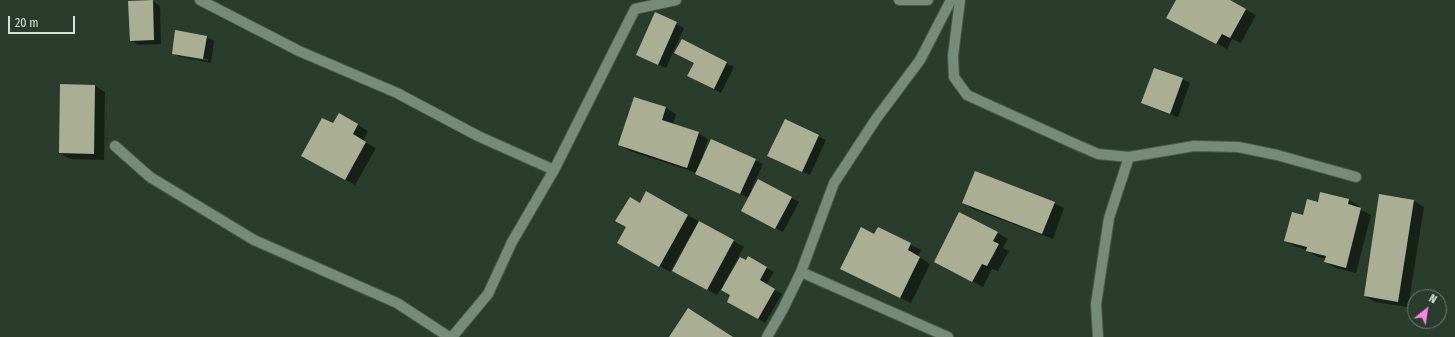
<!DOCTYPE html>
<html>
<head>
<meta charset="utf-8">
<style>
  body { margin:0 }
  #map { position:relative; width:1455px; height:337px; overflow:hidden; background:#2a3d2d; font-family:"Fira Sans Condensed",sans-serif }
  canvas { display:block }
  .north { position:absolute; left:1407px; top:289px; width:40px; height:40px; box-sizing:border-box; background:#2a3d2d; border:1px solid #6f7f71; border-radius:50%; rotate:30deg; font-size:11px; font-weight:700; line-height:16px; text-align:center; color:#d6e1d7 }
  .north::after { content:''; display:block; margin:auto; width:14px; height:18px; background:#ff85df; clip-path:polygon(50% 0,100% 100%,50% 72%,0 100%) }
  .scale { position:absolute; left:8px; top:16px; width:67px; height:18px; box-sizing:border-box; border:2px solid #d6e1d7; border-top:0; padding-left:5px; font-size:12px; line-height:14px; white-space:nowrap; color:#d6e1d7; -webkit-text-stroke:3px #2a3d2d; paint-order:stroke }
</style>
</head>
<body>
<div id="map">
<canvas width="1455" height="337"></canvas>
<div class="north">N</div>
<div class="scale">20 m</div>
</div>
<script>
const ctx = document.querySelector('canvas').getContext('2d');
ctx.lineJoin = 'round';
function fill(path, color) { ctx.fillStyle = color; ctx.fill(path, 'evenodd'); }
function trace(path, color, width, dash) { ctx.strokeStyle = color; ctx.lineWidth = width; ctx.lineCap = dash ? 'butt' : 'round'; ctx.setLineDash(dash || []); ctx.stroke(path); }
fill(new Path2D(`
  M1177,0H1228L1256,15L1241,43L1232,39L1227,49L1178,23Z
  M153,1L160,6L161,44L138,45L131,40Z
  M656,14L684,28L666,68L645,59Z
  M206,37L214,41L211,63L180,57L173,53ZM180,54L208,59V61L180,56Z
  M682,40L734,67L721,93L696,80L695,63Z
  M1182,79L1190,83L1178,117L1149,107L1142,103Z
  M61,85L95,86L105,92L104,160L70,159L60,153Z
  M635,98L666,108L676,114L673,125L698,133L708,139L703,155L755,160L763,164L751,190L792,198L799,202L783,232L750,215L749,198L704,178L697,173L630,151L620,145Z
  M339,114L368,131L363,141L376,148L355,185L313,161Z
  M785,120L826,140L810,175L776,160Z
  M647,192L744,247L723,285L724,286L748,258L774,272L766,285L782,294L765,323L728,301L732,295L721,289L717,295L683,277L691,237L690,236L670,272L618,242Z
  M1321,193L1349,200L1359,206L1358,208L1371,215L1356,273L1336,268L1325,262L1326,259L1318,257L1307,251L1308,250L1296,247L1286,241L1304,217L1318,203Z
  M1414,201L1424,207L1408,307L1375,302L1365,296Z
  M963,203H1054L1064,208L1053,239L973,209Z
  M878,228L921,250L918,256L930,264L911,303L852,274Z
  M998,233L1008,239L1003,248L1009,251L998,271L992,269L983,287L945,268Z`), '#0007');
fill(new Path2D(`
  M153,0L154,40L130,41L128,1Z
  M1176,0H1230L1246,9L1230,38L1222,34L1216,44L1166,18Z
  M655,12L677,22L658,65L636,55Z
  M175,30L207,36L203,59L172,54Z
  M682,39L727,62L714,89L687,76L694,63L674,53Z
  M1154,68L1183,78L1170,114L1141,103Z
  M60,84L95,85L94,154L59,153Z
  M634,97L666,107L662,120L699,132L687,168L618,145Z
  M339,113L358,124L353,134L366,142L345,180L301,156L322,118L333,123Z
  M785,119L819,135L802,172L767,156Z
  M711,139L756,159L740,194L695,174Z
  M975,171L1055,202L1042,234L962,203Z
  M758,179L792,197L775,229L741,211Z
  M646,191L688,215L659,267L617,243L626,227L615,221L630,197L640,203Z
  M1320,192L1349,199L1348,204L1361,208L1346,268L1324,262L1326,256L1306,251L1307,247L1284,241L1292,212L1303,215L1307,199L1318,202Z
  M1379,194L1414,200L1398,302L1364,296Z
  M959,212L998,232L993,241L999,244L987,266L982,264L972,282L934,262Z
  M699,221L734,240L707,290L672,271Z
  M861,227L874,234L878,227L911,243L908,250L920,257L900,298L840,269Z
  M748,256L767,267L760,280L775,289L758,319L727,302L730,295L721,290L740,257L746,260Z
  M688,308L733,337H669Z`), '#aaaf94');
const minor = new Path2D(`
  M200,0L299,51L397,93L478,136L554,170
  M899,0H928
  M960,0L953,56L954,77L967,95L1075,144L1098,154L1129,157L1194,146L1238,147L1277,155L1356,177
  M115,146L150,177L254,240L397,303L449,337
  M801,272L834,183L876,119L920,60L951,0
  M452,337L488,294L512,242L554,170L635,9L676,0
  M767,337L783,309L801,272L948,337
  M1098,337L1096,304L1109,218L1129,157`);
trace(minor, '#49594b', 12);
trace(minor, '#768b79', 10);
</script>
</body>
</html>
